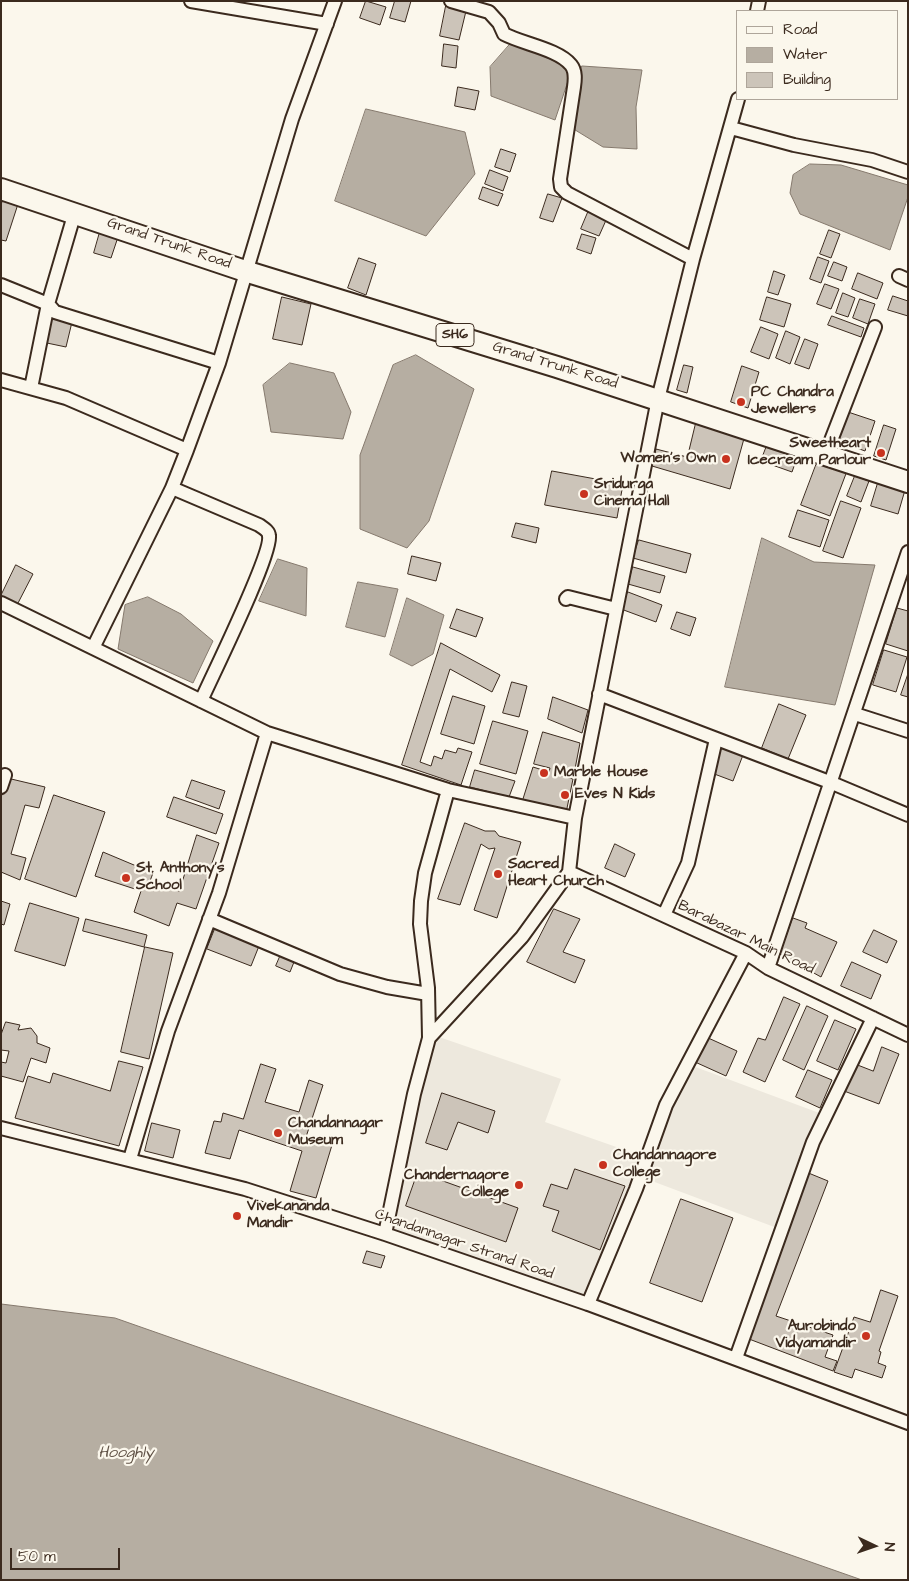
<!DOCTYPE html>
<html>
<head>
<meta charset="utf-8">
<style>
  body { margin:0 }
  #map { position:relative; width:909px; height:1581px; overflow:hidden; background:#fbf7ec; font-family:"Architects Daughter",sans-serif }
  canvas { display:block }
  .frame { position:absolute; inset:0; border:2px solid #3b2a1e; pointer-events:none }
  .legend { position:absolute; left:736px; top:10px; width:162px; height:90px; box-sizing:border-box; background:#fbf7ec; border:1px solid #aea59a; margin:0; padding:6px 9px; list-style:none; font-size:15px; color:#3b2a1e }
  .legend li { display:flex; align-items:center; gap:10px; height:25px }
  .legend b { width:25px; border:1px solid #aea59a }
  .north { position:absolute; left:849px; top:1521px; width:50px; height:50px; -webkit-text-stroke:4px #fbf7ec; paint-order:stroke; rotate:93deg; font-size:14px; font-weight:700; line-height:20px; text-align:center; color:#3b2a1e }
  .north::after { content:''; display:block; margin:auto; width:18px; height:22px; background:#3b2a1e; clip-path:polygon(50% 0,100% 100%,50% 72%,0 100%) }
  .scale { position:absolute; left:10px; top:1548px; width:110px; height:22px; box-sizing:border-box; border:2px solid #3b2a1e; border-top:0; padding-left:6px; font-size:15px; line-height:18px; white-space:nowrap; color:#3b2a1e; -webkit-text-stroke:4px #fbf7ec; paint-order:stroke }
</style>
</head>
<body>
<div id="map">
<canvas width="909" height="1581"></canvas>
<div class="frame"></div>
<ul class="legend">
<li><b style="height:6px;background:#fbf7ec"></b>Road</li>
<li><b style="height:14px;background:#b6aea2"></b>Water</li>
<li><b style="height:14px;background:#ccc4b9"></b>Building</li>
</ul>
<div class="north">N</div>
<div class="scale">50 m</div>
</div>
<script>
const ctx = document.querySelector('canvas').getContext('2d');
ctx.lineJoin = 'round';
function fill(path, color) { ctx.fillStyle = color; ctx.fill(path, 'evenodd'); }
function trace(path, color, width, dash) { ctx.strokeStyle = color; ctx.lineWidth = width; ctx.lineCap = dash ? 'butt' : 'round'; ctx.setLineDash(dash || []); ctx.stroke(path); }
function write(font, color, halo, rows, align = 'center') {
  ctx.font = font + ' "Architects Daughter",sans-serif'; ctx.lineWidth = 4.5; ctx.setLineDash([]); ctx.textBaseline = 'middle'; ctx.strokeStyle = halo; ctx.fillStyle = color; for (const [text, x, y, turn = 0] of rows) {
    ctx.save(); ctx.translate(x, y); ctx.rotate((+turn || 0) * Math.PI / 180); ctx.textAlign = isNaN(turn) ? turn : align; if (halo) ctx.strokeText(text, 0, 0); ctx.fillText(text, 0, 0); ctx.restore();
  }
}
fill(new Path2D(`
  M439,1037L561,1079L545,1122L642,1156L690,1065L822,1114L777,1228L636,1175L586,1297L389,1230L433,1043Z`), '#ede8dd');
const water = new Path2D(`
  M512,42L572,69L555,120L491,96L490,67Z
  M582,66L642,70L636,107L637,149L603,147L567,125Z
  M366,109L465,132L475,174L426,236L335,201Z
  M810,164L841,165L908,185V197L890,250L800,214L790,193L793,175Z
  M416,355L474,389L429,521L407,548L360,529V455L393,365Z
  M290,363L334,373L351,412L343,439L271,432L263,385Z
  M762,538L814,562L875,565L835,705L725,687Z
  M278,559L307,568L306,616L259,601Z
  M358,582L398,589L385,637L346,627Z
  M148,597L181,614L213,641L193,683L118,649L125,605Z
  M407,598L444,615L433,654L412,666L390,655Z
  M1,1304L115,1318L862,1580H1Z`);
fill(water, '#b6aea2');
trace(water, '#85796d', 1);
const building = new Path2D(`
  M366,1L386,7L380,25L360,18Z
  M395,1H411L405,22L390,18Z
  M446,6L466,11L459,40L440,36Z
  M444,44L458,46L456,68L442,66Z
  M458,87L479,91L475,110L455,106Z
  M501,149L516,154L510,172L495,167Z
  M490,170L508,177L503,191L485,184Z
  M483,187L503,194L498,206L479,199Z
  M548,194L562,198L553,222L540,218Z
  M3,199L18,204L6,241L1,240V206Z
  M589,210L607,218L599,236L581,229Z
  M829,230L840,234L831,258L820,254Z
  M100,232L118,237L111,258L94,253Z
  M582,234L596,238L591,254L577,249Z
  M818,257L829,261L821,283L810,279Z
  M359,258L376,264L366,295L348,288Z
  M834,262L847,267L842,281L828,276Z
  M774,271L785,275L778,295L768,292Z
  M858,273L883,283L877,299L852,289Z
  M825,284L839,289L831,309L817,304Z
  M843,293L855,298L848,317L836,313Z
  M893,296L908,301V316L888,310Z
  M282,297L311,304L302,345L273,339Z
  M767,297L791,304L784,327L760,320Z
  M860,299L875,304L868,324L853,318Z
  M48,316L72,322L66,347L42,342Z
  M832,316L864,328L861,337L828,325Z
  M761,327L778,334L769,359L751,352Z
  M786,331L800,337L790,364L776,358Z
  M805,339L818,344L809,369L795,364Z
  M684,365L693,367L687,393L677,390Z
  M742,366L759,372L748,408L731,402Z
  M845,411L875,421L865,451L835,440Z
  M697,419L745,435L730,489L652,466L656,449L687,457Z
  M884,425L896,429L886,460L874,456Z
  M768,443L798,455L792,472L761,461Z
  M818,460L847,471L830,516L801,505Z
  M552,471L623,484L617,518L545,505Z
  M855,476L869,481L861,502L847,496Z
  M878,483L905,490L898,514L871,506Z
  M841,501L861,508L843,558L823,551Z
  M798,510L829,520L820,547L789,537Z
  M516,523L539,528L536,543L512,537Z
  M639,540L691,554L686,573L633,558Z
  M412,556L441,563L436,581L408,574Z
  M16,565L33,574L17,605L1,596Z
  M633,567L665,576L660,593L628,584Z
  M628,592L662,605L656,622L621,609Z
  M897,608L908,611V651L886,644Z
  M457,609L483,618L476,637L450,628Z
  M677,612L696,618L690,636L671,629Z
  M441,643L500,675L492,692L450,669L420,762L431,766L434,756L442,759L445,750L456,753L458,748L472,752L461,785L402,765Z
  M884,650L907,657L896,692L873,685Z
  M908,674V697L901,695Z
  M512,682L527,686L519,717L503,713Z
  M453,696L485,706L474,744L441,734Z
  M553,697L588,710L582,733L548,719Z
  M779,704L806,715L788,759L762,748Z
  M493,721L528,731L516,774L480,764Z
  M543,732L580,743L574,774L559,771L558,775L573,779L566,813L522,802L533,767L549,772L550,768L534,764Z
  M718,746L743,755L733,781L709,772Z
  M475,770L515,781L509,797L470,787Z
  M7,778L45,787L39,808L25,805L11,854L26,858L20,880L1,872V798Z
  M192,780L225,791L219,809L186,797Z
  M54,795L105,812L76,897L25,879Z
  M174,797L223,814L216,834L167,817Z
  M465,823L485,831H495L499,836L521,842L497,918L474,910L495,848L489,849L481,844L460,905L438,899Z
  M197,835L219,843L196,909L177,903L169,926L134,912L141,891L95,876L103,852L153,873L150,881L179,891Z
  M615,844L635,854L625,877L605,868Z
  M1,901L10,904L4,925L1,924Z
  M30,903L79,918L65,966L15,951Z
  M554,909L580,919L563,952L585,960L575,983L527,962Z
  M793,918L807,923L805,928L837,942L821,977L780,954Z
  M86,919L147,935L144,947L83,931Z
  M215,929L259,946L251,966L207,949Z
  M874,930L897,941L887,963L863,952Z
  M145,947L173,953L149,1059L121,1052Z
  M282,952L296,957L290,972L276,966Z
  M852,962L881,975L871,999L841,986Z
  M784,997L800,1004L765,1082L743,1072L758,1038L765,1040Z
  M807,1006L828,1016L804,1070L783,1060Z
  M835,1020L856,1029L838,1070L817,1061Z
  M6,1022L20,1025L18,1030L31,1028L37,1036V1043L50,1048L46,1063L31,1058L23,1082L1,1076V1062L6,1063L9,1051L1,1050V1035Z
  M706,1037L737,1051L726,1076L695,1062Z
  M882,1047L899,1054L879,1104L844,1091L855,1064L873,1071Z
  M119,1061L143,1067L119,1146L15,1118L28,1076L50,1083L53,1073L110,1091Z
  M261,1064L276,1069L265,1102L299,1112L309,1080L323,1085L306,1137L332,1145L316,1198L290,1191L302,1151L239,1130L230,1159L205,1153L214,1121L221,1122L223,1113L243,1119Z
  M808,1070L832,1080L820,1108L796,1097Z
  M442,1093L495,1111L488,1133L458,1122L447,1150L426,1143Z
  M152,1123L180,1130L173,1158L145,1151Z
  M575,1169L625,1186L600,1250L552,1231L559,1211L543,1206L551,1184L567,1189Z
  M418,1172L518,1208L506,1242L406,1206Z
  M806,1172L828,1181L776,1316L833,1335L825,1357L837,1361L833,1371L749,1339Z
  M681,1199L733,1218L702,1302L650,1283Z
  M367,1251L385,1256L381,1268L363,1263Z
  M881,1290L898,1296L879,1351L881,1352L878,1363L886,1366L882,1378L855,1369L852,1378L834,1372L854,1317L870,1322Z`);
fill(building, '#ccc4b9');
trace(building, '#3b2a1e', 1);
const street = new Path2D(`
  M191,1L327,24
  M451,1L489,12L499,23L504,34C523,44 558,49 571,65C576,71 575,80 574,87L560,179L561,187L567,193L693,259
  M757,11L759,1
  M731,128L794,145L872,160L908,172
  M899,276L908,280
  M1,285L48,304L55,312L219,363
  M1,380L66,398L187,450
  M31,388L48,304L75,212
  M825,456L875,327
  M172,488L259,525C263,528 269,531 269,536C272,555 212,676 201,701
  M566,599L568,597L616,609
  M1,603L267,733L448,790L575,818
  M93,648L172,488L187,450L219,363L292,119L335,1
  M599,694L832,783L908,815
  M855,714L908,731
  M1,787L5,775
  M569,872L746,953L768,968L908,1035
  M664,915L688,863L716,739
  M209,919L340,974L387,987L428,994
  M768,968L908,552
  M429,1038L428,988L420,924L421,901L425,873L448,790
  M1,1128L245,1189L385,1234L588,1304L908,1423
  M130,1159L168,1031L219,893L267,733
  M385,1234L414,1094L429,1038L522,937L569,872L575,818L658,399L693,259L738,99
  M588,1304L636,1189L666,1105L746,953
  M736,1358L813,1142L873,1018`);
const primary = new Path2D(`
  M1,189L248,272L557,367L908,482`);
trace(street, '#3b2a1e', 16);
trace(primary, '#3b2a1e', 24);
trace(street, '#fbf7ec', 12);
trace(primary, '#fbf7ec', 20);
for (const [x, y, r, color] of [
  [741,402,5,"#c8321e"],
  [881,453,5,"#c8321e"],
  [726,459,5,"#c8321e"],
  [584,494,5,"#c8321e"],
  [544,773,5,"#c8321e"],
  [565,795,5,"#c8321e"],
  [498,874,5,"#c8321e"],
  [126,878,5,"#c8321e"],
  [278,1133,5,"#c8321e"],
  [603,1165,5,"#c8321e"],
  [519,1185,5,"#c8321e"],
  [237,1216,5,"#c8321e"],
  [866,1336,5,"#c8321e"]
]) { const dot = new Path2D(); dot.arc(x, y, r, 0, 2 * Math.PI); ctx.fillStyle = color; ctx.fill(dot); trace(dot, '#fbf7ec', 2); }
for (const [x, y, w] of [
  [455,335,38]
]) { const box = new Path2D(); box.roundRect(x - w / 2, y - 11.5, w, 23, 4); ctx.fillStyle = '#fbf7ec'; ctx.fill(box); trace(box, '#3b2a1e', 1); }
write('bold 14px', '#3b2a1e', null, [
  ["SH6",455,335]
]);
write('15px', '#3b2a1e', '#fbf7ec', [
  ["Grand Trunk Road",169,244,19],
  ["Grand Trunk Road",555,366,17],
  ["Barabazar Main Road",746,938,26],
  ["Chandannagar Strand Road",464,1245,19]
]);
write('bold 15px', '#3b2a1e', '#fbf7ec', [
  ["PC Chandra",751,393],
  ["Jewellers",751,410],
  ["Sweetheart",871,444,"right"],
  ["Icecream Parlour",871,461,"right"],
  ["Women's Own",716,459,"right"],
  ["Sridurga",594,485],
  ["Cinema Hall",594,502],
  ["Marble House",554,773],
  ["Eves N Kids",575,795],
  ["Sacred",508,865],
  ["Heart Church",508,882],
  ["St. Anthony's",136,869],
  ["School",136,886],
  ["Chandannagar",288,1124],
  ["Museum",288,1141],
  ["Chandannagore",613,1156],
  ["College",613,1173],
  ["Chandernagore",509,1176,"right"],
  ["College",509,1193,"right"],
  ["Vivekananda",247,1207],
  ["Mandir",247,1224],
  ["Aurobindo",856,1327,"right"],
  ["Vidyamandir",856,1344,"right"]
], 'left');
write('italic 16px', '#605246', '#fbf7ec', [
  ["Hooghly",126,1454]
]);
</script>
</body>
</html>
